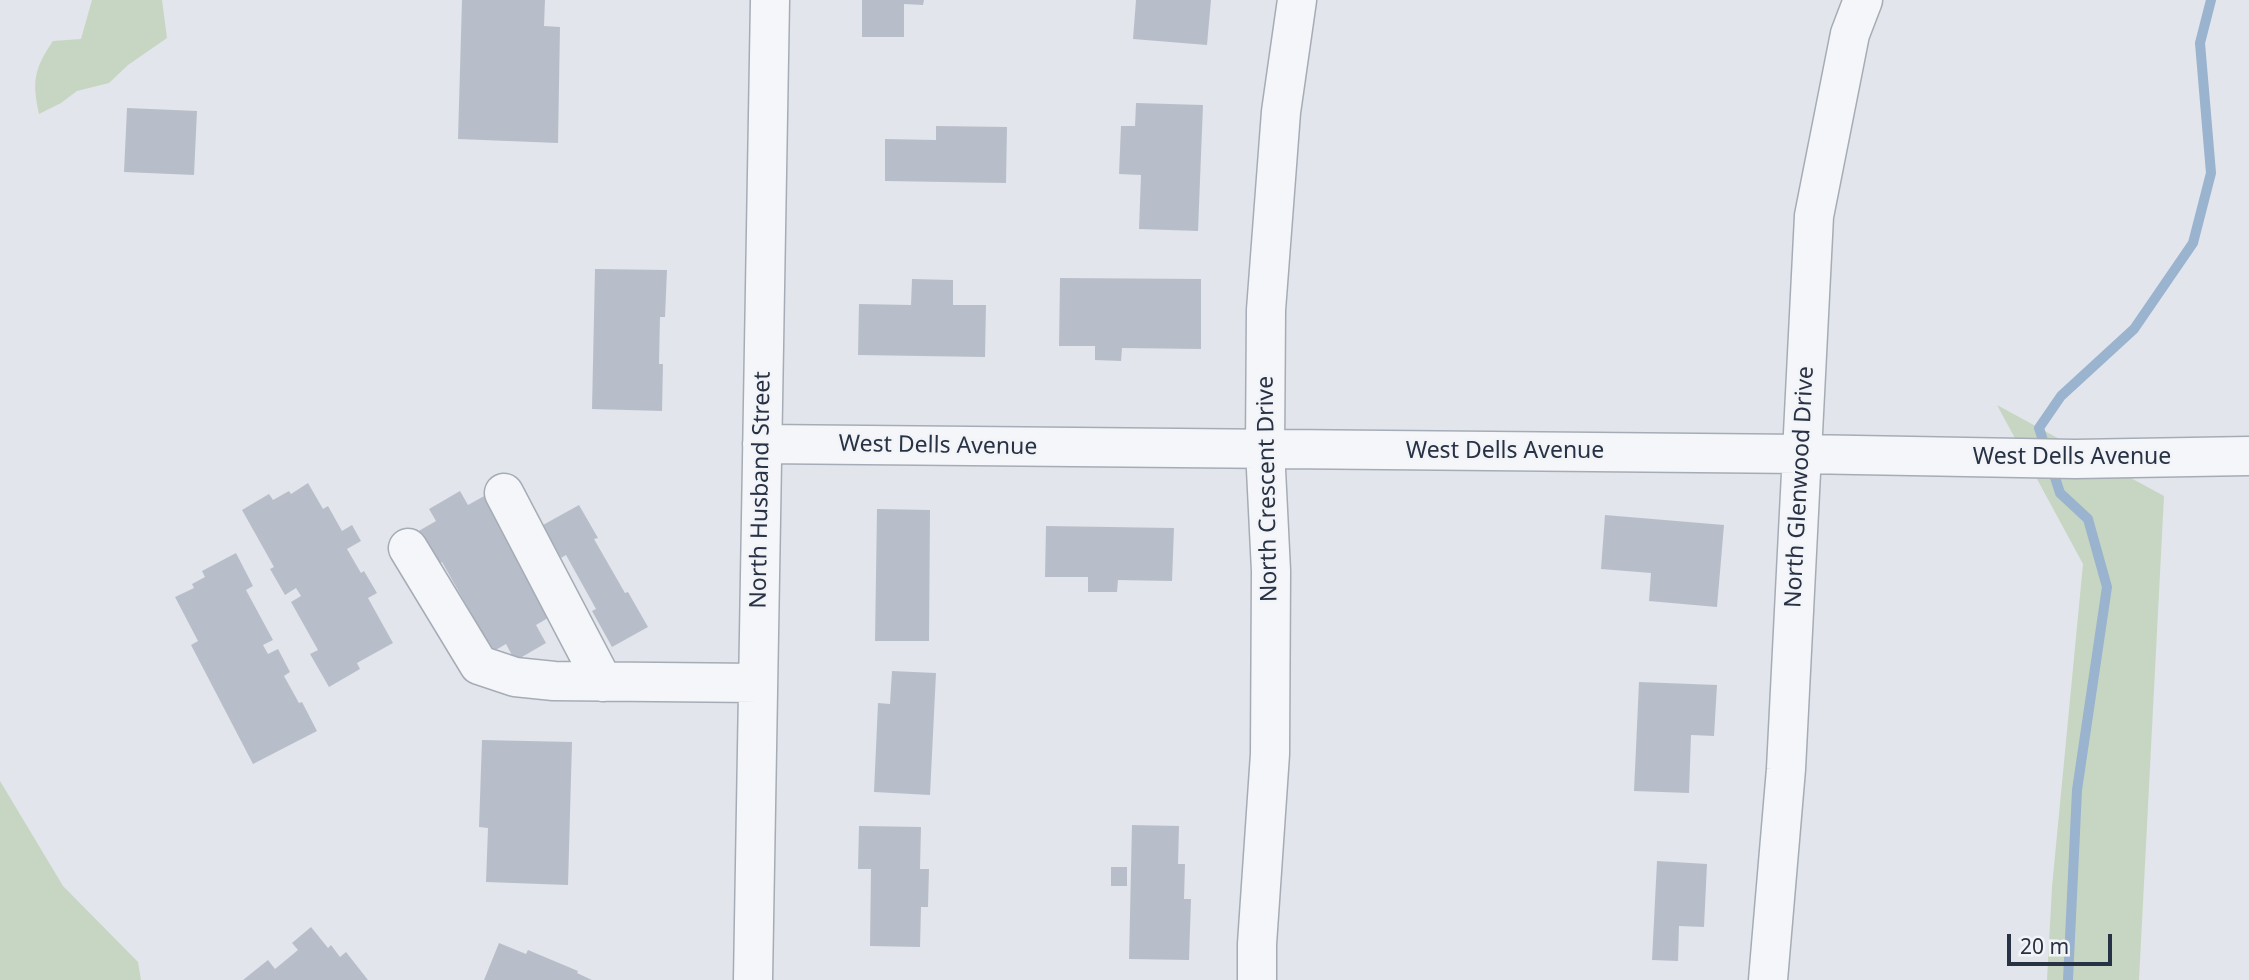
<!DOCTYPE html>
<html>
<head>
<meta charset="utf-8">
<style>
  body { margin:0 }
  #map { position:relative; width:2249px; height:980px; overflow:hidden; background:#e2e5eb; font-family:"Noto Sans",sans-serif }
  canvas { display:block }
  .scale { position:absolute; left:2007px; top:934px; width:105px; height:32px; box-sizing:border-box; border:4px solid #283245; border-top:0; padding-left:9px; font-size:21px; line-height:24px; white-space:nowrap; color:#283245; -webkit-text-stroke:5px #f2f4f8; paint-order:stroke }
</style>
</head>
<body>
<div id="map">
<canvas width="2249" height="980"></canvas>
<div class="scale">20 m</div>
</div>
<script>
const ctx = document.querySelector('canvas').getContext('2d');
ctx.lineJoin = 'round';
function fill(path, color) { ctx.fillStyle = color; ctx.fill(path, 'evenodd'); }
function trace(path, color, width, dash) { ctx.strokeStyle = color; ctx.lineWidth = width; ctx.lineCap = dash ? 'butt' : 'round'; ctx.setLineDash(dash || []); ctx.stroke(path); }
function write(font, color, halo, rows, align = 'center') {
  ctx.font = font + ' "Noto Sans",sans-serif'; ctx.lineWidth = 5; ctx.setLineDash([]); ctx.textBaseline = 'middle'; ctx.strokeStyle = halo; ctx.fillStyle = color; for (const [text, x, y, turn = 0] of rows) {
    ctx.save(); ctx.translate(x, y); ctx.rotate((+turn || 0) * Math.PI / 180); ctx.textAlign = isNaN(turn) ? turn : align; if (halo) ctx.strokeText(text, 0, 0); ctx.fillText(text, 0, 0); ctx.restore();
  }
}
fill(new Path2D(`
  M92,0H162L167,38L128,65L109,83L77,91L61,103L39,114C32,81 34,69 53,41L81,39Z
  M1997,405L2164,496L2139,980H2047L2052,887L2083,564Z
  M0,781L63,886L138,962L141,980H0Z`), '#c7d6c2');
trace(new Path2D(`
  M2068,980L2077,790L2107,587L2088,519L2060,493L2039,428L2061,396L2134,329L2193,243L2211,173L2200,43L2211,0`), '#9ab3ce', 10);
fill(new Path2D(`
  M462,0H545L544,26L560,27L558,143L458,139Z
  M862,0H924L923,5L904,4V37H862Z
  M1136,0H1211L1207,45L1133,39Z
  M1136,103L1203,105L1198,231L1139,229L1141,175L1119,174L1121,126H1135Z
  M127,108L197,111L194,175L124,172Z
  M936,126L1007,127L1006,183L885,181V139L936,140Z
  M595,269L667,270L665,317H660L659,364H663L662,411L592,409Z
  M1060,278L1201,279V349L1122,348L1121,361L1095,360V346H1059Z
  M912,279L953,280V305H986L985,357L858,355L859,304L911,305Z
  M308,483L323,509L328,506L342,531L352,525L361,541L347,549L361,573L364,571L377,593L368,598L393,643L357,663L360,669L329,687L310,654L318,650L291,602L301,596L296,588L285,595L270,569L274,567L242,510L269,494L273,500L289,491L291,494Z
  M460,491L468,505L486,495L504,527L501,529L532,584L553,615L536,625L546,643L515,661L506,644L487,655L466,619L472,615L442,562L436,565L417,532L436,521L429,509Z
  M579,505L598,538L594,539L625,593L628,592L648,627L612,647L592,611L596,609L566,555L561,558L543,525Z
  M877,509L930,510L929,641H875Z
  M1605,515L1724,525L1717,607L1649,601L1651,573L1601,569Z
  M1046,526L1174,528L1172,581L1118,580L1117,592H1088V577H1045Z
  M236,553L253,586L246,590L273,640L263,645L268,654L278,649L290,672L284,676L299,703L302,702L317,731L253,764L191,645L198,641L175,597L194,588L192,584L205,577L202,571Z
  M892,671L936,673L930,795L874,792L878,703L890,704Z
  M1639,682L1717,685L1714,736L1691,735L1689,793L1634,791Z
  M482,740L572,742L568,885L486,882L488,828L479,827Z
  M1132,825L1179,826L1178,864H1185L1184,899H1191L1189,960L1129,959Z
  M859,826L921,827L920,869H929L928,907H921L920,947L870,946L871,869H858Z
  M1657,861L1707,864L1704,927L1679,926L1678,961L1652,960Z
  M1111,867H1127V886H1111Z
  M311,927L328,948L331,945L340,957L346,952L368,980H243L268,960L275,969L298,950L292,943Z
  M499,943L526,954L528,950L578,971L577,973L592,980H484Z`), '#b8bec9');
const minor = new Path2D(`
  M762,444L1802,454L2075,459L2249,456
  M504,493L603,682
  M408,548L479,665L515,677L554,681L758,683
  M753,980L770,0
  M1257,980V944L1270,754L1271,571L1265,449L1266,310L1281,112L1297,0
  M1768,980L1786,769L1814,216L1850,34L1863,0`);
trace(minor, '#a6acb6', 41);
trace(minor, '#f5f6f9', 38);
write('23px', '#283245', '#f2f4f8', [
  ["West Dells Avenue",938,446,1],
  ["West Dells Avenue",1505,451],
  ["West Dells Avenue",2072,457],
  ["North Glenwood Drive",1800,487,-87],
  ["North Crescent Drive",1268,489,-91],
  ["North Husband Street",761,490,-89]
]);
</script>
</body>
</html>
